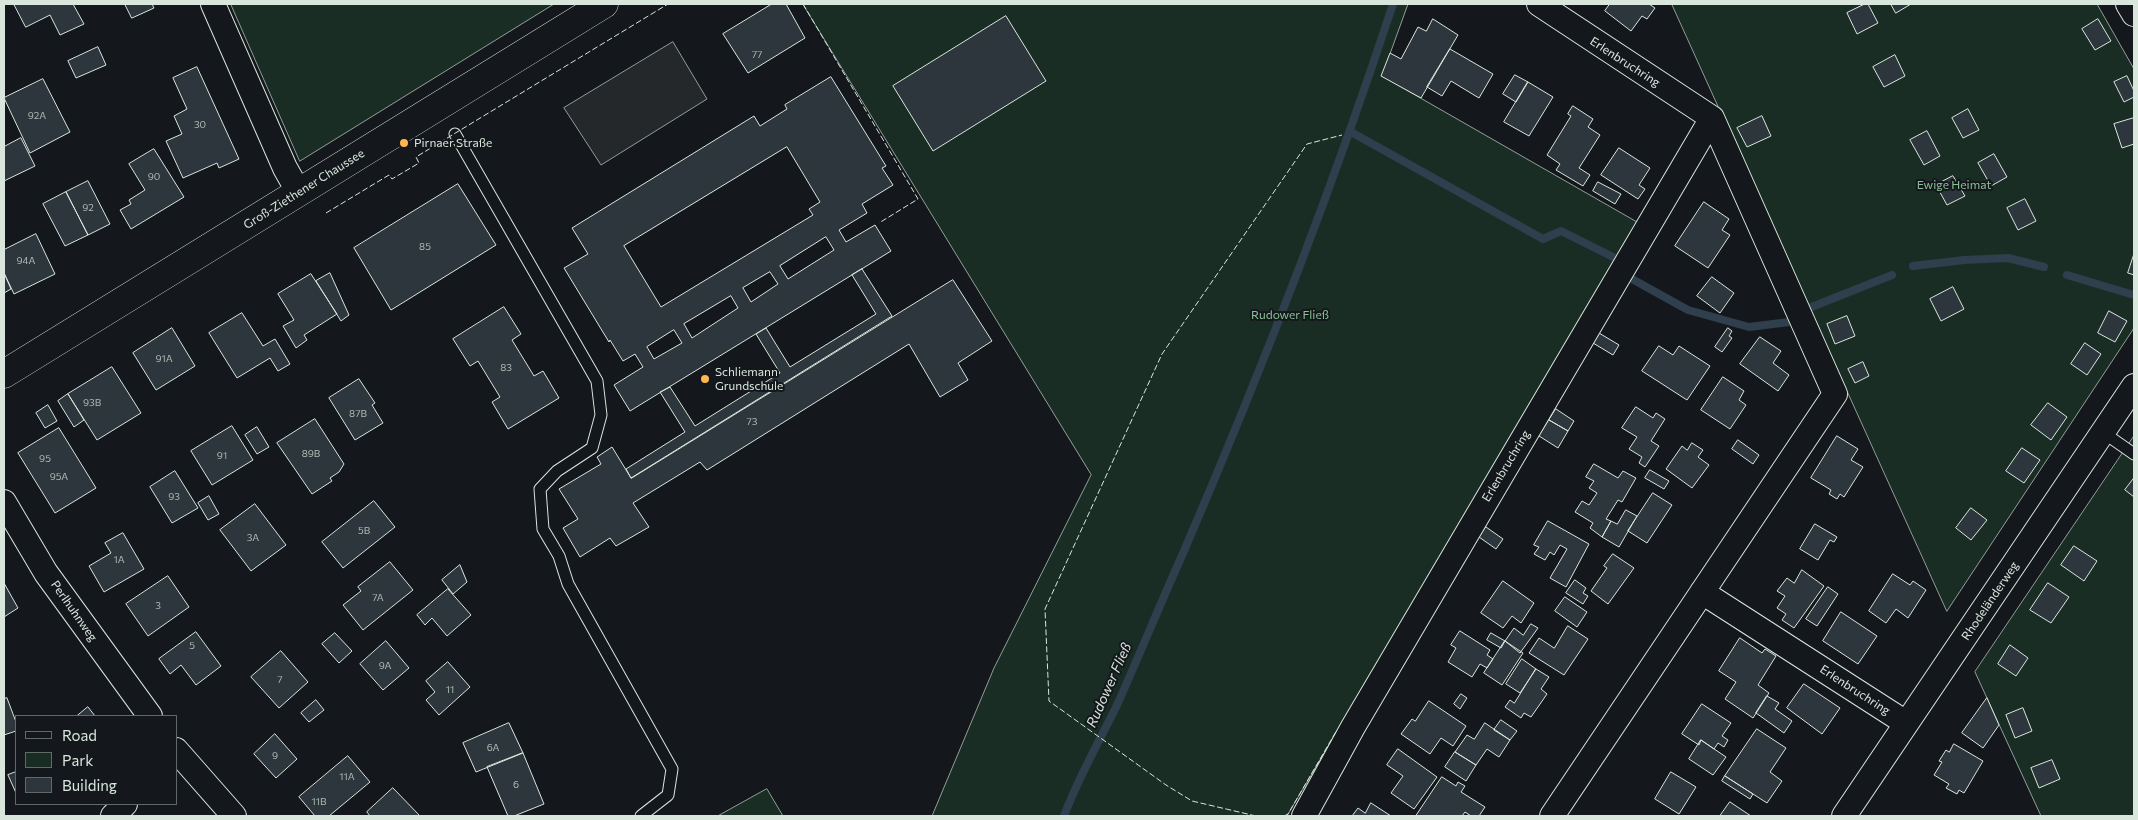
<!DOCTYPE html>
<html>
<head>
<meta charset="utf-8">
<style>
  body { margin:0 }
  #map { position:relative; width:2138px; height:820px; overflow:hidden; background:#14181c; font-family:Commissioner,sans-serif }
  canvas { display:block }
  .frame { position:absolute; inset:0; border:5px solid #d8e6dc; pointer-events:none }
  .legend { position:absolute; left:15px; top:715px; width:162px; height:90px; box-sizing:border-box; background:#14181c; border:1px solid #626a69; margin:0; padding:6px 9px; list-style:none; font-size:15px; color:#d8e6dc }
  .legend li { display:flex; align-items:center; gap:10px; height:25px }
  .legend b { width:25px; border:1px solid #626a69 }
</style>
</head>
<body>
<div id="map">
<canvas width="2138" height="820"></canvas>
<div class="frame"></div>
<ul class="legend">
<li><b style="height:6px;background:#14181c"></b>Road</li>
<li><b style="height:14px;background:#1a2d24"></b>Park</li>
<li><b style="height:14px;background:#2c363c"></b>Building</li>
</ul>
</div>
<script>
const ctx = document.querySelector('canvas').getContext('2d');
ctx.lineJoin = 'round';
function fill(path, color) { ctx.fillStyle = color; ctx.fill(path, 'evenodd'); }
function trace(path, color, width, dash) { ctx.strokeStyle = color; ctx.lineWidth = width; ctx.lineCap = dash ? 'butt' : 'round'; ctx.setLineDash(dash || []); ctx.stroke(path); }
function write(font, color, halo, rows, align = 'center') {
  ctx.font = font + ' Commissioner,sans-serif'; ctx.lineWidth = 4; ctx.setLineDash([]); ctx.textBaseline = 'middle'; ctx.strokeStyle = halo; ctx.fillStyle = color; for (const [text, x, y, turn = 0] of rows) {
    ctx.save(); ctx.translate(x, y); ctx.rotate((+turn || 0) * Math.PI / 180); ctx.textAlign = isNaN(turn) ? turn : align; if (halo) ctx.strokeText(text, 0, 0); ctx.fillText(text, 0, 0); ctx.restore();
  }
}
const green = new Path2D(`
  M231,4H554L300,161Z
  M803,4H1408L1382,76L1637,222L1287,816H932L994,668L1091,475Z
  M1672,4H2097L2134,69V328L1947,611Z
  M2134,436V816H2041L1975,672Z
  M767,789L783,816H718Z`);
fill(green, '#1a2d24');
trace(green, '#939e99', 1);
const parking = new Path2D(`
  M673,42L707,99L601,165L564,108Z`);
fill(parking, '#24282b');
trace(parking, '#939e99', 1);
trace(new Path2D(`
  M1351,132L1543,239L1561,231L1613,257
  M1913,266L1964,260L2008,258L2044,267
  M2067,275L2134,295
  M1632,279L1688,310L1749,327L1789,322
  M1809,308L1892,275
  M1064,816C1078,778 1099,742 1117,705C1140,654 1161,602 1184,551C1261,372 1332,190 1393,4`), '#2f3f4d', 8);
const building = new Path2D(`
  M14,4H73L84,24L60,35L50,15L26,27Z
  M125,4H152L154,8L132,18Z
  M772,4H786L805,38L748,73L723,34Z
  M1610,4H1649L1655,8L1647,19L1642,16L1631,31L1605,11Z
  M1865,4H1868L1878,23L1857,34L1847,13Z
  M1891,4H1911L1896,13Z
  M1006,16L1046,81L933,151L893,86Z
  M1433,19L1458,35L1421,98L1381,76L1390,53L1401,59L1418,27L1426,31Z
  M2098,19L2111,41L2095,50L2082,29Z
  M98,47L106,65L76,78L68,61Z
  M1450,49L1493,74L1479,98L1451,81L1442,96L1427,87Z
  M1895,55L1905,76L1884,87L1873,67Z
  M197,67L239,159L219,168L217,163L183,178L166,141L182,134L174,116L187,109L173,78Z
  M1515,75L1528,82L1516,102L1503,94Z
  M2127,76L2134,91V97L2124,102L2114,82Z
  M831,77L886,166L882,168L893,185L862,204L867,213L839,230L846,242L875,225L891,251L630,411L614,385L643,367L635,354L623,361L610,340L609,342L564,268L588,254L572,228L754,116L760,126L787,109L785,105ZM787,147L820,202L809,209L813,215L661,307L624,246ZM826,237L834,250L788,279L780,266ZM770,272L778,284L751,302L743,288ZM731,296L738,308L692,338L684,324ZM674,330L682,343L654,359L647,347Z
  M43,79L70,132L30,153L4,98Z
  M1528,82L1553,97L1529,136L1504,122Z
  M1573,106L1593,119L1588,127L1600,135L1579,168L1590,175L1583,186L1556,170L1560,164L1547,155L1571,116L1568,114Z
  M1968,109L1979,130L1963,138L1952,118Z
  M1762,116L1771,136L1747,147L1737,128Z
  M2134,118V144L2122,148L2114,124Z
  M1927,131L1940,156L1924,165L1910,140Z
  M21,138L35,166L4,181V147Z
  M1619,148L1650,168L1639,185L1645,189L1638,199L1601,175Z
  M154,149L184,197L131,229L120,210L131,204L129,200L145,190L129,164Z
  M1994,154L2007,177L1991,186L1978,163Z
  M1953,176L1965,196L1947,205L1936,185Z
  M88,181L110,224L88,235L66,192Z
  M1598,182L1621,194L1615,204L1593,191Z
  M458,184L496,245L391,310L354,248Z
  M66,192L88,235L65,246L43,204Z
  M2025,199L2036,221L2018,230L2007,208Z
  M1704,202L1729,219L1722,230L1730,235L1708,268L1675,246Z
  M36,234L55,274L14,294L4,273V250Z
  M2134,254V275L2128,273Z
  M862,269L892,316L631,478L626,469L685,432L660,392L670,387L695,426L780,373L756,334L766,328L790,367L876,314L852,275Z
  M4,273L11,289L4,293Z
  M330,273L349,315L341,321L316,281Z
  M311,274L337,314L304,335L307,340L296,348L283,326L294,320L278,294Z
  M1712,277L1734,293L1720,313L1697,296Z
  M953,280L992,341L958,363L968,380L940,397L909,344L707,470L700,462L633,503L649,527L616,546L610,538L580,557L563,528L578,519L559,489L601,464L597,457L612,447L631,478Z
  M1953,287L1964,309L1941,321L1930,299Z
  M504,307L521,334L512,340L534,376L543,371L559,398L508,429L492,402L500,397L478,361L470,366L453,339Z
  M2109,311L2127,321L2115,342L2098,333Z
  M242,313L263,346L275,339L290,364L278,371L270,358L237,378L209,333Z
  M1847,316L1855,336L1835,344L1827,324Z
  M172,328L195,366L156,390L133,353Z
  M1728,328L1732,331L1729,336L1732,338L1722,352L1715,347Z
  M1599,333L1619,345L1613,355L1593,343Z
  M1760,337L1781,351L1773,363L1789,375L1778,391L1740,364Z
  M2085,343L2101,354L2087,375L2071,364Z
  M1659,346L1673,355L1679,346L1710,366L1687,400L1642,371Z
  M1863,362L1869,376L1855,383L1848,369Z
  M112,367L141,413L97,440L68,394Z
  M1723,377L1744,391L1739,400L1746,405L1730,429L1701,410Z
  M359,379L375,403L372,405L383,423L355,440L329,398Z
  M68,394L84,420L74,427L58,401Z
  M2048,403L2067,417L2051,440L2031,425Z
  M48,405L57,421L45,428L36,413Z
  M1636,407L1653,418L1656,413L1665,419L1651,441L1659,446L1645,467L1639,463L1642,457L1629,449L1637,437L1622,428Z
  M1556,409L1574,421L1568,431L1549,420Z
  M315,419L344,464L339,472L330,478L332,481L312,494L277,443Z
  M1549,420L1568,431L1558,448L1539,436Z
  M232,426L253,460L212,485L191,451Z
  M257,427L269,447L257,454L245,435Z
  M59,428L96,488L55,513L18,453Z
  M1837,436L1858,449L1851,460L1863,467L1844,497L1840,494L1837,499L1829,494L1831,490L1811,478Z
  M1738,440L1759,455L1753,464L1732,449Z
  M1692,443L1703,450L1698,457L1709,465L1692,488L1666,469L1682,446L1687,450Z
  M2022,448L2040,460L2024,483L2006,471Z
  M1594,464L1618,478L1623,471L1636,478L1622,502L1618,500L1606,519L1611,521L1602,537L1590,528L1593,523L1575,512L1582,501L1589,505L1597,493L1589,488L1594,481L1586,477Z
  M1650,470L1669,481L1664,489L1645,478Z
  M175,471L198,508L172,523L150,487Z
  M2134,478V497L2125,490Z
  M1653,493L1672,505L1647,543L1628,531Z
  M209,496L219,514L208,520L198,503Z
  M374,501L395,527L343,568L322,542Z
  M255,504L286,545L251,571L220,530Z
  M1971,508L1987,520L1971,540L1956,528Z
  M1626,510L1637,516L1619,547L1602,537L1611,521L1617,524Z
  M1548,521L1589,544L1566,587L1550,578L1567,549L1560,545L1554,555L1550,552L1545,560L1534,554L1539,547L1534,545Z
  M1815,524L1837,537L1834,542L1830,540L1818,560L1800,549Z
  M1486,527L1503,539L1496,549L1479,537Z
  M123,533L144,569L104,592L89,566L111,553L105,543Z
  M2074,546L2097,561L2084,581L2061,565Z
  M1613,554L1634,568L1608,604L1591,591L1607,568L1604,566Z
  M390,562L413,590L363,630L343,605L361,591L358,587Z
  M460,565L467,582L453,594L442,580Z
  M1802,570L1824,586L1794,628L1782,620L1786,614L1777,608L1785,596L1777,591L1787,578L1794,583Z
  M1893,574L1910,585L1913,581L1926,590L1908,618L1896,609L1886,623L1869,611Z
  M168,576L189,607L148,636L126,604Z
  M1575,580L1586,588L1583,593L1588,596L1583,604L1566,593Z
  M1503,581L1534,603L1521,623L1512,616L1503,628L1481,613Z
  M4,583L18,608L4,617Z
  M2048,583L2069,597L2051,623L2030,610Z
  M1828,587L1838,594L1817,626L1806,619Z
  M448,589L471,615L447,636L432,618L425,625L417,615Z
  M1565,597L1587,612L1577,627L1555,611Z
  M1841,612L1877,636L1858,664L1823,641Z
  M1531,624L1538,628L1520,653L1505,641L1514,628L1523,635Z
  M1568,626L1588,639L1564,675L1529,653L1539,638L1554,648Z
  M1460,631L1490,650L1487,655L1493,659L1487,668L1480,664L1472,677L1448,662L1456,648L1451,645Z
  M196,632L221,666L196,685L181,665L170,674L159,659Z
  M335,633L352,651L339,663L322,644Z
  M1491,633L1505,641L1501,648L1487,640Z
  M1740,638L1762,653L1765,649L1776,656L1758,685L1769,693L1753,718L1725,699L1736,682L1719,671Z
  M386,641L409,668L383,690L360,664Z
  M1505,641L1523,653L1502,685L1484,673Z
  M2010,645L2028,658L2016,676L1998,664Z
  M281,651L308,682L279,708L251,677Z
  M1522,659L1536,669L1520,693L1506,684Z
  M448,662L470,687L439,715L426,700L435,692L426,681Z
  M1536,669L1549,677L1541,689L1547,694L1531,717L1524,713L1521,718L1505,707L1510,700L1514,703Z
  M1804,684L1840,708L1822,734L1787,708Z
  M1461,694L1467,698L1460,709L1454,704Z
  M1767,696L1779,703L1775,709L1792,721L1784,733L1756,713Z
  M7,698L16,722V731L4,735V699Z
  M1987,698L1999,725L1983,748L1962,733Z
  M316,700L324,710L309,722L301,713Z
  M1429,701L1466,726L1453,746L1441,738L1430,754L1401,734L1412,719L1415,721Z
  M1702,704L1731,723L1722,736L1728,740L1724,747L1718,743L1714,749L1701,740L1699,745L1682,734Z
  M88,707L95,716H77Z
  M2023,708L2032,731L2015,738L2006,715Z
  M1501,720L1517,731L1510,740L1494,730Z
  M509,723L523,753L476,772L463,743Z
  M1485,723L1510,740L1499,757L1487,749L1476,765L1455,752L1467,735L1474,739Z
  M1757,729L1786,748L1770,772L1782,781L1767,803L1725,776Z
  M275,734L297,759L276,778L254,754Z
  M1701,740L1726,757L1713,775L1689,759Z
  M1954,744L1983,761L1964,793L1959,790L1957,794L1946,788L1949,784L1934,775L1942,762L1939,761L1946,750L1949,752Z
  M1398,749L1437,777L1414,809L1391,793L1403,776L1387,765Z
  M1455,752L1476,765L1466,781L1445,767Z
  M523,753L544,804L514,816H508L487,767Z
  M348,756L370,782L329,816H315L299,797Z
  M2052,760L2060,779L2039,788L2031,768Z
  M16,772V793L8,775Z
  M1671,772L1696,787L1679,814L1655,799Z
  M1725,776L1753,794L1750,799L1722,781Z
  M1442,777L1456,786L1458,782L1465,786L1461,792L1485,807L1479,816H1471L1465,812L1462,816H1416Z
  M393,788L420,816H370L367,812Z
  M1730,802L1751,816H1720Z
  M1371,803L1391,816H1352L1358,808L1365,813Z`);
fill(building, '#2c363c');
trace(building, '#d8e6dc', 1);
const service = new Path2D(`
  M455,134L597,381L601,415L592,448L557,471L540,489L543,529L559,556L568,584L672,769L668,795L641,816
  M2104,433L2134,454`);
const minor = new Path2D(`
  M213,4L285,168L298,191
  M1539,4L1712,118L1835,394L1552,816
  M2128,4L2134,14
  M4,502L46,573L150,716
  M1702,592L1906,723
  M176,750L234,816
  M113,816L125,804
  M1304,816L1353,727L1712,118
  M1844,816L2134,386`);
const tertiary = new Path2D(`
  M4,374L604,4`);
trace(service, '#d8e6dc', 13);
trace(minor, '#d8e6dc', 26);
trace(tertiary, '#d8e6dc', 29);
trace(service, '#14181c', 11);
trace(minor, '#14181c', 24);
trace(tertiary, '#14181c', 28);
trace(new Path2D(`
  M803,4L918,199L879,223
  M326,213L389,175L392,179L419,163L416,157L668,4
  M1256,816L1192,801L1166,785L1049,701L1045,609L1162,354L1307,144L1342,135
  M1284,816L1288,814L1337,730`), '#d8e6dc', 1, [6, 2.5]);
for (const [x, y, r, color] of [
  [404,143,5,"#ffb74d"],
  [705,379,5,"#ffb74d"]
]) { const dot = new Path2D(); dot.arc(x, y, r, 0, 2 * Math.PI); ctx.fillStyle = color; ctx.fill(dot); trace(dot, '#14181c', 2); }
write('10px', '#adbab4', null, [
  ["77",757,55],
  ["92A",37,116],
  ["30",200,125],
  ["90",154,177],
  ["92",88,208],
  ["85",425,247],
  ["94A",26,261],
  ["91A",164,359],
  ["83",506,368],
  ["93B",92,403],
  ["87B",358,414],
  ["73",752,422],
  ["89B",311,454],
  ["91",222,456],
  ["95",45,459],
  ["95A",59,477],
  ["93",174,497],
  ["5B",364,531],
  ["3A",253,538],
  ["1A",119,560],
  ["7A",378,598],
  ["3",158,606],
  ["5",192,646],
  ["9A",385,666],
  ["7",280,680],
  ["11",450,690],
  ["6A",493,748],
  ["9",275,756],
  ["11A",347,777],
  ["6",516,785],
  ["11B",319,802]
]);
write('12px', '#d8e6dc', '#14181c', [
  ["Erlenbruchring",1625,62,33],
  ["Groß-Ziethener Chaussee",304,189,-32],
  ["Erlenbruchring",1506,466,-59],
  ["Rhodeländerweg",1990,601,-56],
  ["Perlhuhnweg",74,611,55],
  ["Erlenbruchring",1855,690,33]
]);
write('12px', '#d8e6dc', '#14181c', [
  ["Pirnaer Straße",414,143],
  ["Schliemann",715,372],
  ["Grundschule",715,386]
], 'left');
write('12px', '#8ac095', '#14181c', [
  ["Ewige Heimat",1954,185],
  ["Rudower Fließ",1290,315]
]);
write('italic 14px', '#d8e6dc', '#14181c', [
  ["Rudower Fließ",1109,685,-66]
]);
</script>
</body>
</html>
